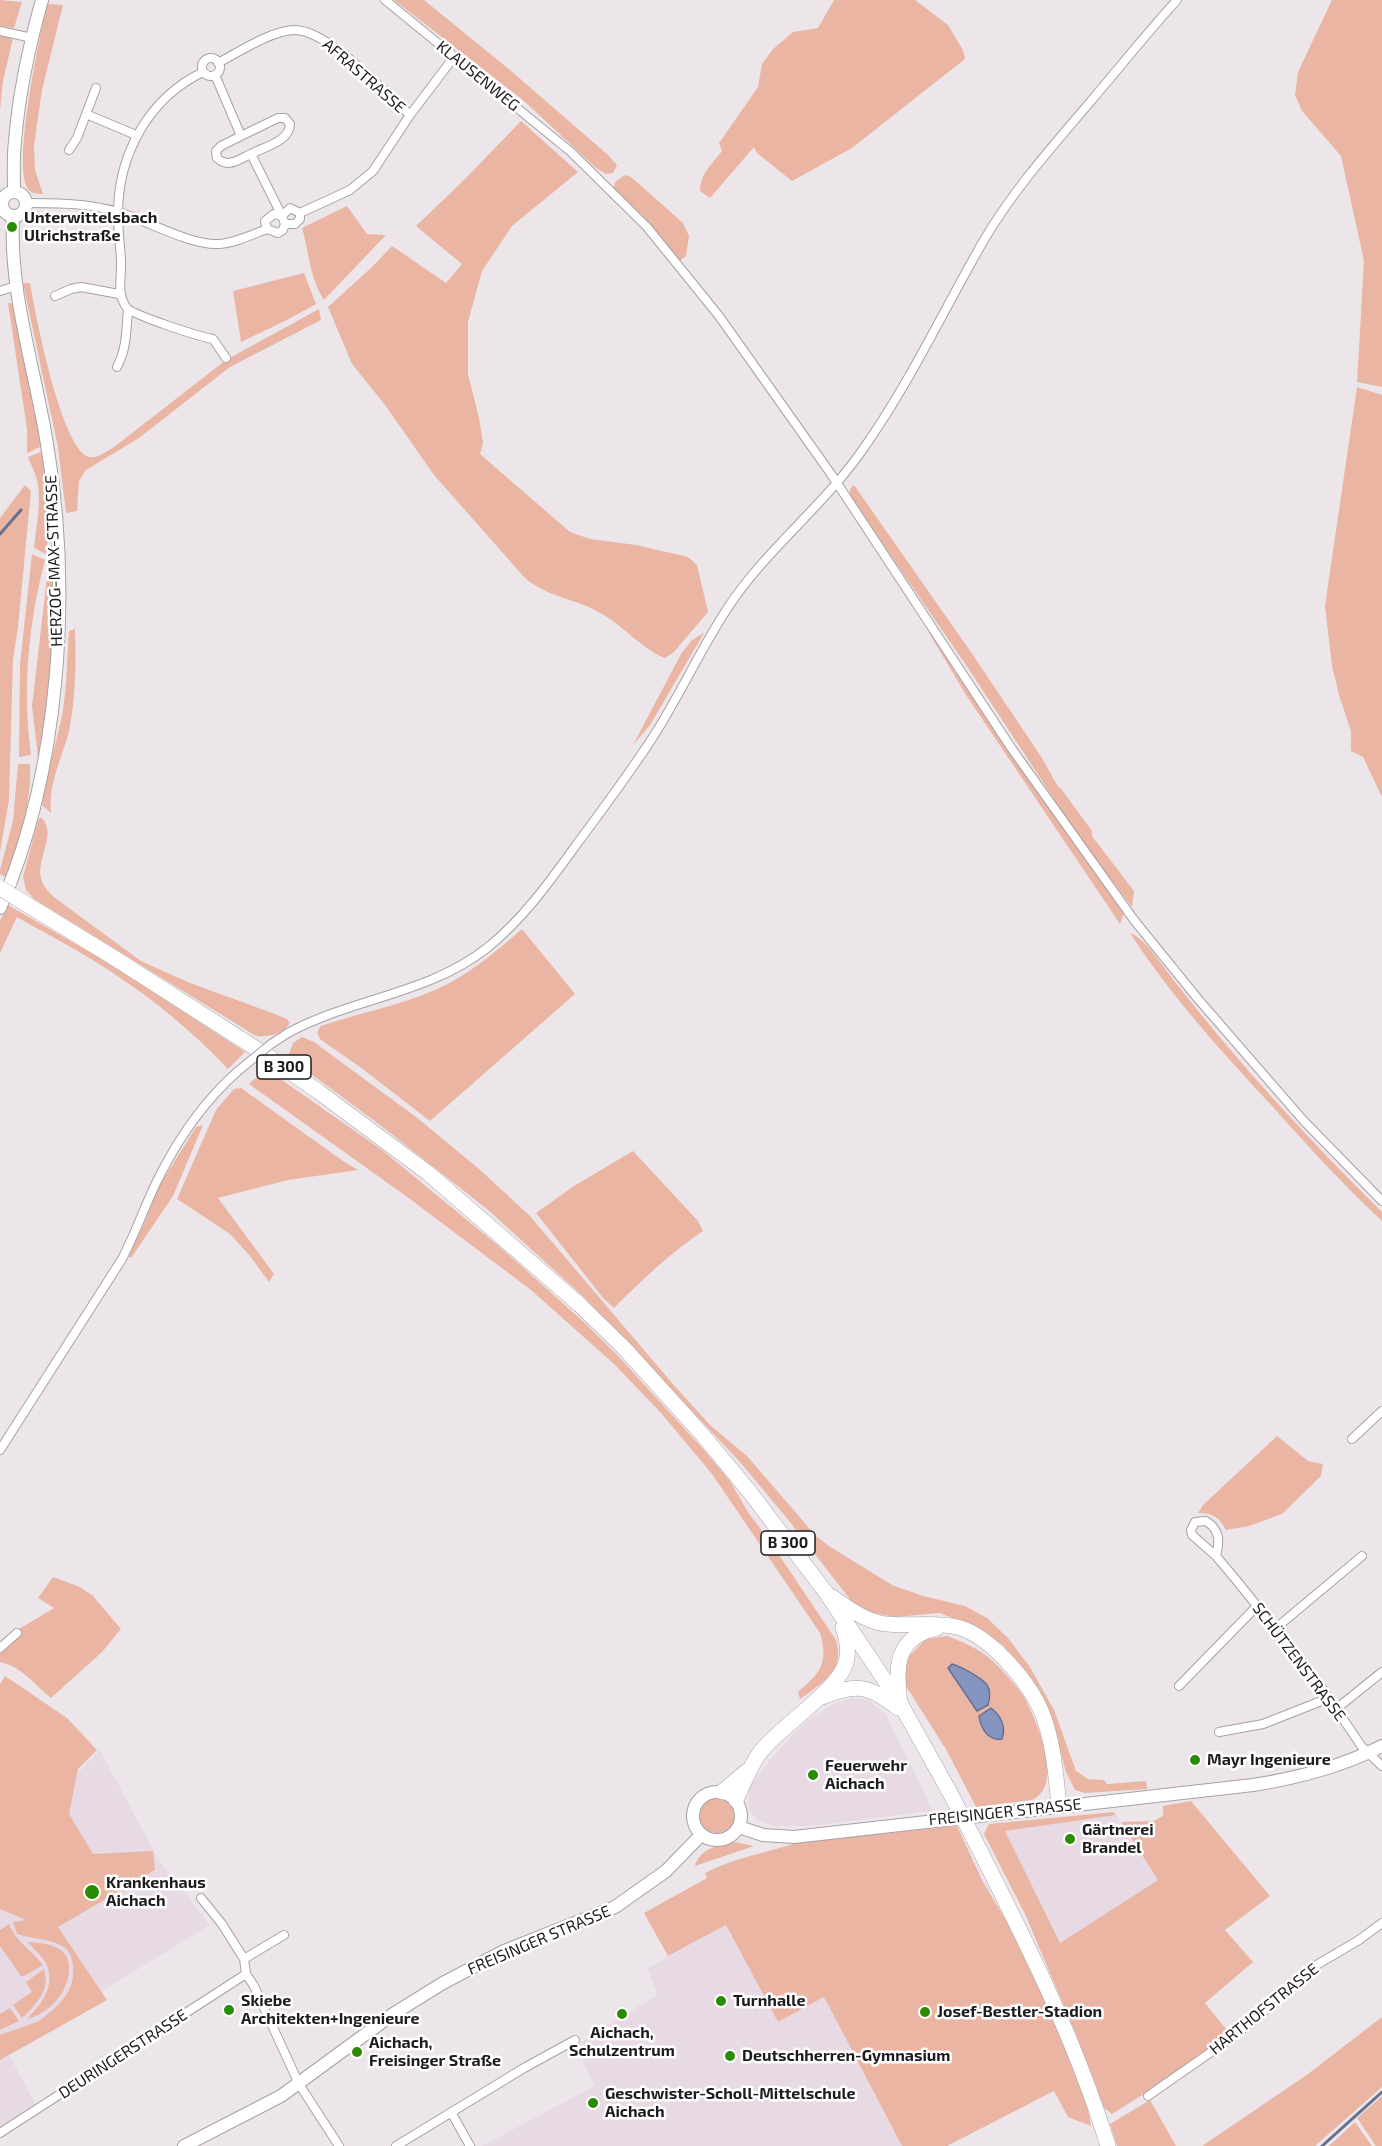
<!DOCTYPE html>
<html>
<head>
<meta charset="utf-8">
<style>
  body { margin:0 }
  canvas { display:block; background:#ece6eb }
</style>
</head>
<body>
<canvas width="1382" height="2146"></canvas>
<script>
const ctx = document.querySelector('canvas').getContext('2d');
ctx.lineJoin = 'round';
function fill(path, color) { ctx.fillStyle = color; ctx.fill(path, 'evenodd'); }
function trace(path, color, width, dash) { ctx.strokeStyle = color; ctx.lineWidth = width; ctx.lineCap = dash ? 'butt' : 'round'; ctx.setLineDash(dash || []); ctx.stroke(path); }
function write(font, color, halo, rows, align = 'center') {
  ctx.font = font + ' "Exo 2",sans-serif'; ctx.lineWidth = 5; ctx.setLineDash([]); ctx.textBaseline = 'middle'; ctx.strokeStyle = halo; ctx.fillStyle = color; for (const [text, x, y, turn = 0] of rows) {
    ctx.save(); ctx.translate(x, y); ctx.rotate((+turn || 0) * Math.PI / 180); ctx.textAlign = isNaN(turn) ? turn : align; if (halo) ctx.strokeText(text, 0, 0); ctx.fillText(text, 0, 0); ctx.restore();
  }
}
fill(new Path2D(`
  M851,1698L869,1700L886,1715L933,1811L809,1826H774L758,1821L749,1810V1787L768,1762L794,1733L809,1719L833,1704Z
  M100,1750L158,1859L210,1925L0,2053V1854Z
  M1116,1815L1158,1880L1059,1944L1005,1831Z
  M726,1925L778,2022L824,1997L902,2146H482L595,2086L575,2046L657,1995L648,1968Z
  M9,2055L36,2105L0,2127V2060Z`), '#e7dae4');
fill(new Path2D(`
  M0,0L22,2L14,28L0,26Z
  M394,0H424L510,70L608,155L617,165L613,173L606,174L596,168L523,100Z
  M834,0H915L948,25L963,50L965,59L852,148L792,181L757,153L754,147L710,198L700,191C700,174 712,164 722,151L719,143L758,87L762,64L773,49L793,32L818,28Z
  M1332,0H1382V387L1357,382L1364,261L1341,156L1302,111L1295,95L1298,72Z
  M47,4L63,5L42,90L34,146L35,170L43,194C39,194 33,194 30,191C9,175 41,32 47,4Z
  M0,36L13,38L3,81L0,110Z
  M521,121L578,172L512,226L482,271L468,322V374L479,418L483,443L480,454L570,532L590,539L636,545L688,557L697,565L708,612L674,652L665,658C645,651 624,627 604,615C579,599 547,598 524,577L434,475L385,405L352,364L328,307L372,267L392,246L446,283L462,264L416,226L464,180Z
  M625,175L631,177L683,223L689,236L686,256L680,261L614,188L615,182Z
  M347,206L367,234L386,235L324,300C310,279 309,252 302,228Z
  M304,273L316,304L287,320L241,342L233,291Z
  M23,283H30C35,312 61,449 89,457C97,459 107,451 114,447L226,360L319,309L321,320L230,367L139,438L86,470L79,481L77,511L66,513L58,447Z
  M8,303H11L14,307L42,446L27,453V429Z
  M1357,387L1382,395V797L1363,757L1351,751V731L1339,695L1332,666L1325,606Z
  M43,451L51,519L46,554L34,548C36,526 42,502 37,480C35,472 31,465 28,457Z
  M25,485L31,491L18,627L13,660L9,800L0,852V518Z
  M854,485L973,655L1042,758L1057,785L1062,790L1092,831V836L1134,891L1132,907L1077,834L968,668L850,496V489Z
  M32,554L45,560C33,605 26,656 27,703C27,720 29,738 31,755L19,757L20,664Z
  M54,561V656L42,745L38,757L32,706L47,577Z
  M75,629C76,663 76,697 69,731C62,759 48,783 51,813L42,805C46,773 57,742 63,710C67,684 67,657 69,631Z
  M928,631L944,651L972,696L1124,913L1120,924L966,695Z
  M704,633L650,725L633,745L681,654L692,640Z
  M18,764H30C32,804 19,840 7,878L0,874V870L13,821Z
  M41,817C58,834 36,858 41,878C43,887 49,892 55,898L141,961L190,983L275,1014L287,1019L290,1023C282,1035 269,1037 256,1036L34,899L26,890L23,877L38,820Z
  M8,905L112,965L245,1052L228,1069C192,1031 153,999 110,971C80,951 48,935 17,917L0,953V921Z
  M522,929L575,994L430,1121L360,1067L321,1040C317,1034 316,1031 321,1026C358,1013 399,1006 435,990C468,976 495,952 522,929Z
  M1130,933C1146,938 1168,974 1179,987C1241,1066 1310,1141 1382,1212V1221C1343,1185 1307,1145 1272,1106C1222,1052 1170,995 1130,933Z
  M302,1037L314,1042L416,1117L478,1168L530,1216L672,1383L711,1426L747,1456L816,1536L829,1546L892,1585L923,1596L965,1606L987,1618L1008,1638L1030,1667L1054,1710L1076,1771L1088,1779L1104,1780L1107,1784L1146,1781L1147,1789L1085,1793L1075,1790L1066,1772L1053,1724L1039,1693L1003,1645L975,1627L940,1613L895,1617L869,1612L852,1602L790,1522L740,1462L586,1299L487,1209L380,1125L288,1057L293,1043Z
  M266,1069L382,1150L501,1248L585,1323L620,1358L703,1449L730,1481L748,1512L773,1546L836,1640C845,1673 824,1681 800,1699L798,1692C820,1673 829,1663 820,1633L712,1474L661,1413L614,1364L531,1290L410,1199L249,1084Z
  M241,1088L343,1161L358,1170L288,1180L218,1198L274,1274L269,1282L250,1256L230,1234L177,1199L216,1110L234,1089Z
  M203,1125L173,1196L131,1258L127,1256L144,1224L159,1186L196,1127Z
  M633,1151L698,1221L703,1231C670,1253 642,1280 614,1308L604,1299L536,1213L574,1186Z
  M1277,1436L1308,1461L1323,1464L1321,1476L1282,1514L1249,1526L1226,1530C1219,1517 1213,1513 1198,1513L1203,1505Z
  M53,1577L80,1587L93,1596L121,1629L102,1652L51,1698C35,1685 21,1666 0,1662V1652L20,1634L19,1629L54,1608L38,1598Z
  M947,1636C966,1643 984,1651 998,1666C1007,1676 1019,1688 1025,1699C1037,1722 1065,1786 1032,1800L976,1807L947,1751L906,1686L905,1660L926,1639Z
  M5,1676L67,1718L97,1750L78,1769L69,1814L93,1854L153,1851L155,1870L58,1927L107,2000L0,2060V2035C8,2032 35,2023 39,2021C54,2009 75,1994 73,1970C73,1961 71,1951 62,1946C49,1938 31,1939 17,1934L13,1922L26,1920L0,1909V1684Z
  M699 1815a18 18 0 1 1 36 0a18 18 0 1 1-36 0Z
  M1191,1801L1270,1896L1225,1930L1253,1962L1205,2003L1230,2034L1161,2083L1112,2114L1103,2107L1078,2039L1025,1914L984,1834L989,1824L1114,1812L1116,1815L1005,1831L1060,1943L1158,1880L1121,1822L1153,1821L1163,1816V1806Z
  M957,1826L982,1880L1008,1924L1063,2038L1087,2105L1091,2126L1068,2117L1054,2091L947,2146H902L824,1997L778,2022L726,1925L668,1956L644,1913L707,1878L705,1873C735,1857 767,1853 799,1842Z
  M735,1842L754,1846L695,1866C700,1848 718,1845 735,1842Z
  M9,1924C16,1942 32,1950 43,1965L24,1976H21L0,1946V1930Z
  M28,1942C39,1943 54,1943 63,1952C68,1957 69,1962 69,1969C69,1992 49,2014 27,2019C43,2003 58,1982 44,1960C39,1953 32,1948 28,1942Z
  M44,1969C51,1989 36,2005 22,2018L13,2005L32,1992L26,1982Z
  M10,2008L19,2021L0,2030V2014Z
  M1382,2017V2087L1315,2146H1202L1308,2074Z
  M1382,2096V2146H1376L1357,2118Z
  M1150,2100L1176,2146H1117L1110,2124Z
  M1355,2122L1372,2146H1329Z`), '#eab6a3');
const water = new Path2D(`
  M952,1664C961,1667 981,1677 987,1685C991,1691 990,1698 988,1705L977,1711L948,1668Z
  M991,1708C1001,1716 1006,1727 1002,1739C988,1741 981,1729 979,1716Z`);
fill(water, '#8595c0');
trace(water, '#66708f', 1.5);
trace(new Path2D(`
  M0,534L21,510
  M1322,2146L1382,2092`), '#66708f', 3);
const street = new Path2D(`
  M385,0L571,152L647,227L719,316L831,474L1012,749L1134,920L1198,999L1303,1120L1382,1201
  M0,31L32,38
  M202 67a9 9 0 1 1 18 0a9 9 0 1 1-18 0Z
  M218,63C239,52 272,30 295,30C328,30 386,93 410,115
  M203,72C149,98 118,154 118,214C118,229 120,245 121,260C122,277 116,294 127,308C133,315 200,337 213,339L226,358
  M215,75L241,136L221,146L216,151L217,158C228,169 239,159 251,154
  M86,114L136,135
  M241,136L278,118H285L290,124C290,141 264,147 251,154L282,216L290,208L300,213
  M69,150L77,138L96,88
  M0,203H2
  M26,203C57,203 88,203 118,212C146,220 191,246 219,244C235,243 251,235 267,229L265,221L274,214L282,216L285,224L283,230L278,233L267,229
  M285,224H295L300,219V213L350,190L373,171L410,115L454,57
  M0,291L16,286
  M55,296L71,289L81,287L119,294
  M117,367C127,348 126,331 128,310
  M288,1033C352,998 429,994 487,948C522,920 548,884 574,848C602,810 630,773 655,734C680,694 700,651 725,612C763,552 820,510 861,452C909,385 943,311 984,240C1014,189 1053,146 1091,101C1119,68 1147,33 1177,0
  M1352,1439L1382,1411
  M0,1450L122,1259C135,1234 144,1208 156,1183C176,1142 204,1101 238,1071
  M1216,1556C1220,1541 1220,1530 1206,1521L1195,1522L1191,1530L1192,1535L1216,1556L1237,1581L1318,1682L1362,1747L1382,1766
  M1276,1628L1362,1556
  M0,1648L17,1633
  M1179,1686L1257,1606
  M1336,1709L1382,1672
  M1219,1732L1263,1724L1329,1698
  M201,1898L222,1924L244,1959L246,1974L254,1986L299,2084L339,2146
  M244,1959L284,1935
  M1148,2096L1234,2036L1261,2014L1308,1970L1359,1940L1382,1923
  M451,2112L470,2146
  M0,2133L246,1974
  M396,2146L524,2068L575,2040`);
const secondary = new Path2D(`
  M2 204a12 12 0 1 1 24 0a12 12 0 1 1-24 0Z
  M14,192C14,175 13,158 15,141C19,93 29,46 42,0
  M0,908C60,771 72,592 47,444C35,369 9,293 13,216
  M693 1816a24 24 0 1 1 48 0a24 24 0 1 1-48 0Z
  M739,1827L763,1835L794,1837L1253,1785C1298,1778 1341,1767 1382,1746
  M184,2146L281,2096L393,2014L443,1983L504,1951L615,1907L666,1871L701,1835`);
const highway = new Path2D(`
  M18,899L116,959L266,1055L319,1092L428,1173L580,1305L624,1348L701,1433L749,1491L827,1594L900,1703L949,1791
  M832,1597C847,1607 862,1619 880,1623C905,1628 931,1621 957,1627C992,1636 1034,1687 1045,1721C1054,1748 1056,1777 1059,1806
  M822,1697C857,1683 868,1685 898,1708
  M900,1703C896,1667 894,1638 937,1628
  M722,1792L747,1771
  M736,1800C744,1783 750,1765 762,1750C782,1726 838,1689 846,1663C849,1651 847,1639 843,1627
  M973,1837C1024,1937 1075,2038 1108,2146`);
trace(street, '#a7a0a5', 10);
trace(secondary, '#a7a0a5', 14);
trace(highway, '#a7a0a5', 16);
trace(street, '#fff', 8);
trace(secondary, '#fff', 12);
trace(highway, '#fff', 15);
const streetBridge = new Path2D(`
  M238,1071L271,1044L288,1033`);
const highwayBridge = new Path2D(`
  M0,888L18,899
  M949,1791L973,1837`);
trace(streetBridge, '#a7a0a5', 10, []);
trace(highwayBridge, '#a7a0a5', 16, []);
trace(streetBridge, '#fff', 8);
trace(highwayBridge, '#fff', 15);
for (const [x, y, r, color] of [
  [12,227,6,"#2a8c02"],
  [1195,1760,6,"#2a8c02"],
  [813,1775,6,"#2a8c02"],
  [1070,1839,6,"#2a8c02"],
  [92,1892,8,"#2a8c02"],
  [721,2001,6,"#2a8c02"],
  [229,2010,6,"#2a8c02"],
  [925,2012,6,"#2a8c02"],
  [622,2014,6,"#2a8c02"],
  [357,2052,6,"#2a8c02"],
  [730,2056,6,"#2a8c02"],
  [593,2103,6,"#2a8c02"]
]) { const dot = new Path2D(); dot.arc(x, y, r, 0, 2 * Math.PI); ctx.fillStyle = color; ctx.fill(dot); trace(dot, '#fff', 2); }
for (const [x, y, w] of [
  [284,1067,54],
  [788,1543,54]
]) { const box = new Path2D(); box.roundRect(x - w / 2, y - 12, w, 24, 4.5); ctx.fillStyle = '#fff'; ctx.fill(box); trace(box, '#1d1b1d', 1.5); }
write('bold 15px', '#1d1b1d', null, [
  ["B 300",284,1067],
  ["B 300",788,1543]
]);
write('16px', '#1d1b1d', '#fff', [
  ["AFRASTRASSE",364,76,41],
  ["KLAUSENWEG",478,76,39],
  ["HERZOG-MAX-STRASSE",54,561,-92],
  ["SCHÜTZENSTRASSE",1299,1662,53],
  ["FREISINGER STRASSE",1005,1812,-6],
  ["FREISINGER STRASSE",539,1940,-23],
  ["HARTHOFSTRASSE",1264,2009,-39],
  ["DEURINGERSTRASSE",123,2054,-33]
]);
write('bold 16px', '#1d1b1d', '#fff', [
  ["Unterwittelsbach",24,218],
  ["Ulrichstraße",24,236],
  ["Mayr Ingenieure",1207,1760],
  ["Feuerwehr",825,1766],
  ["Aichach",825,1784],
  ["Gärtnerei",1082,1830],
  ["Brandel",1082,1848],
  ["Krankenhaus",106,1883],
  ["Aichach",106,1901],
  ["Skiebe",241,2001],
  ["Architekten+Ingenieure",241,2019],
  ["Turnhalle",733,2001],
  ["Josef-Bestler-Stadion",937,2012],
  ["Aichach,",622,2033,"center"],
  ["Schulzentrum",622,2051,"center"],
  ["Aichach,",369,2043],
  ["Freisinger Straße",369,2061],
  ["Deutschherren-Gymnasium",742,2056],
  ["Geschwister-Scholl-Mittelschule",605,2094],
  ["Aichach",605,2112]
], 'left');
</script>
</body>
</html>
